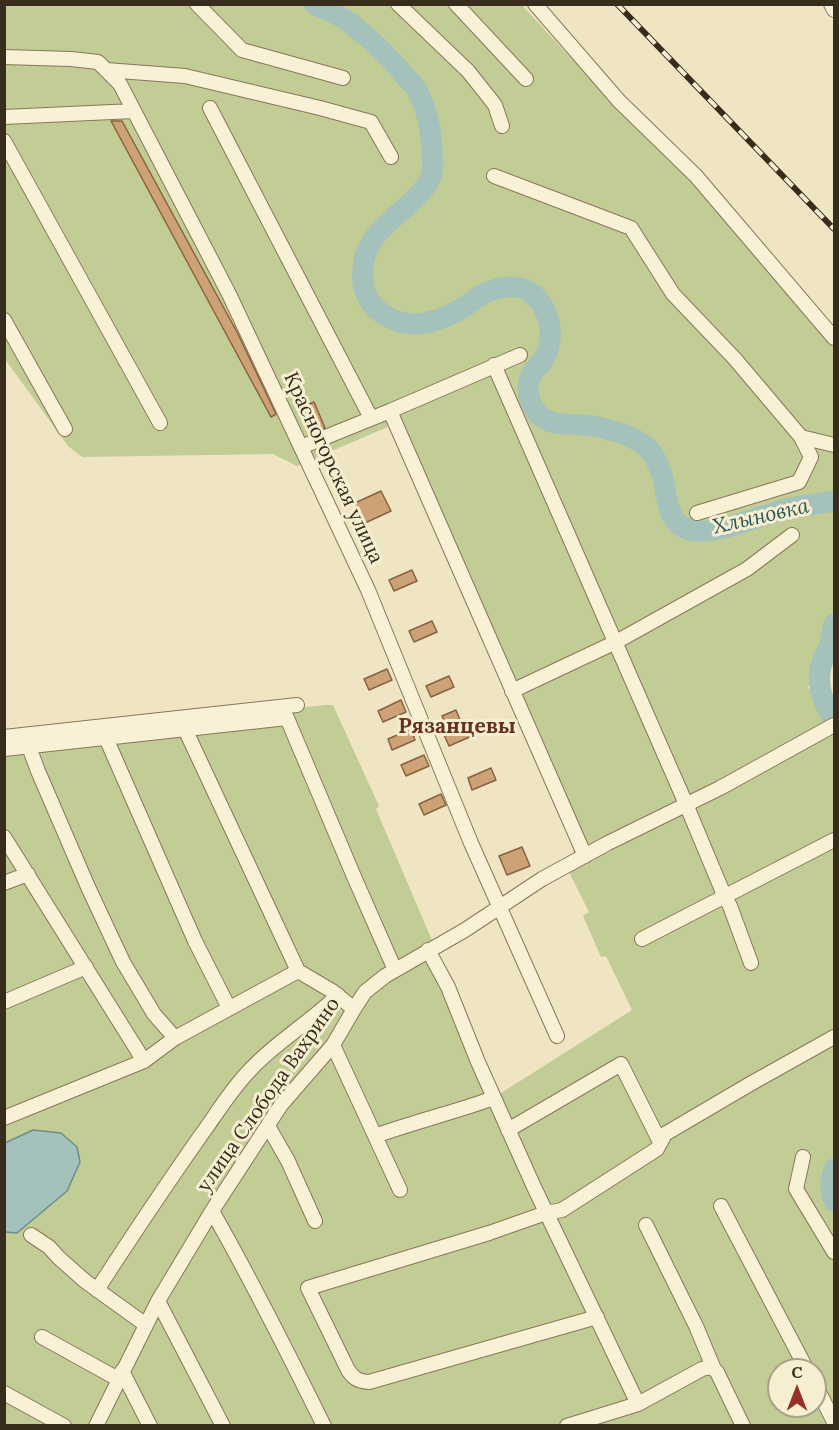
<!DOCTYPE html>
<html>
<head>
<meta charset="utf-8">
<style>
  body { margin:0 }
  #map { position:relative; width:839px; height:1430px; overflow:hidden; background:#efe5c2; font-family:Lora,serif }
  canvas { display:block }
  .frame { position:absolute; inset:0; border:6px solid #382c1d; pointer-events:none }
  .north { position:absolute; left:767px; top:1358px; width:60px; height:60px; box-sizing:border-box; background:#f6eed1; border:2px solid #aaa089; border-radius:50%; rotate:0deg; font-size:16px; font-weight:700; line-height:24px; text-align:center; color:#382c1d }
  .north::after { content:''; display:block; margin:auto; width:21px; height:27px; background:#983028; clip-path:polygon(50% 0,100% 100%,50% 72%,0 100%) }
</style>
</head>
<body>
<div id="map">
<canvas width="839" height="1430"></canvas>
<div class="frame"></div>
<div class="north">С</div>
</div>
<script>
const ctx = document.querySelector('canvas').getContext('2d');
ctx.lineJoin = 'round';
function fill(path, color) { ctx.fillStyle = color; ctx.fill(path, 'evenodd'); }
function trace(path, color, width, dash) { ctx.strokeStyle = color; ctx.lineWidth = width; ctx.lineCap = dash ? 'butt' : 'round'; ctx.setLineDash(dash || []); ctx.stroke(path); }
function write(font, color, halo, rows, align = 'center') {
  ctx.font = font + ' Lora,serif'; ctx.lineWidth = 6; ctx.setLineDash([]); ctx.textBaseline = 'middle'; ctx.strokeStyle = halo; ctx.fillStyle = color; for (const [text, x, y, turn = 0] of rows) {
    ctx.save(); ctx.translate(x, y); ctx.rotate((+turn || 0) * Math.PI / 180); ctx.textAlign = isNaN(turn) ? turn : align; if (halo) ctx.strokeText(text, 0, 0); ctx.fillText(text, 0, 0); ctx.restore();
  }
}
fill(new Path2D(`
  M5,5H522L568,55L681,167L834,347V621L824,639L808,688L834,708V1425H5L4,740L325,705H333L379,806L376,809L498,1095L632,1010L606,956L601,957L583,916L589,912L570,874L575,840L392,425L297,466L273,454L82,457L68,446L5,359ZM779,1370H815V1406H779Z`), '#c2cd95');
const water = new Path2D(`
  M33,1130L61,1133L77,1147L80,1162L67,1191L17,1233L5,1232V1143Z`);
fill(water, '#a4c1bb');
trace(water, '#6b8f89', 1.5);
trace(new Path2D(`
  M314,4C323,9 334,12 342,18C365,32 383,52 401,71C406,78 414,84 418,92C426,108 431,129 432,148C432,157 434,171 430,179C412,213 364,226 363,270C362,278 363,288 367,296C372,307 382,315 394,320C415,329 439,321 459,310C465,307 471,302 476,298C491,288 516,282 531,293C551,308 556,340 543,360C540,365 536,368 533,372C527,380 527,394 531,403C542,428 563,423 585,425C603,427 631,434 645,446C655,454 661,470 664,483C668,504 668,527 695,531C716,534 761,516 782,510C799,506 817,504 834,501
  M833,718C822,701 815,680 823,660C824,655 827,651 829,647C832,640 832,631 834,624
  M834,1169C830,1181 830,1189 834,1201`), '#a4c1bb', 21);
const building = new Path2D(`
  M111,121H122L238,334L276,414L271,417Z
  M314,402L325,428L314,432L303,407Z
  M381,491L391,511L365,523L355,503Z
  M412,570L417,581L394,591L389,580Z
  M432,621L437,632L414,642L409,631Z
  M387,669L392,680L369,690L364,679Z
  M449,676L454,687L431,697L426,686Z
  M401,700L406,712L383,722L378,711Z
  M456,710L463,727L467,725L472,736L449,746L444,735L449,733L442,716Z
  M411,729L415,740L392,750L388,739Z
  M424,755L429,766L406,776L401,765Z
  M491,768L496,780L472,790L468,778Z
  M441,794L446,805L424,815L419,804Z
  M522,847L530,866L507,875L499,856Z`);
fill(building, '#cda277');
trace(building, '#88623e', 1.5);
const minor = new Path2D(`
  M197,4L242,50L343,78
  M398,4L468,71L495,105L502,126
  M456,4L526,79
  M535,4L619,101L696,176L834,338
  M831,4L834,10
  M4,57L71,59L98,62L120,84L229,294L368,590L471,843L557,1036
  M106,70L185,76L320,108L371,122L391,157
  M210,108L371,418
  M4,117L134,111
  M4,141L160,423
  M494,176L631,228L673,294L735,359L801,437L834,445
  M4,320L65,429
  M494,365L686,804L724,895L730,906L751,963
  M390,411L585,856
  M301,447L390,411L520,355
  M697,513L799,482L811,457L801,437
  M512,691L616,642L747,569L792,535
  M185,729L298,971
  M4,737L297,705
  M106,738L195,941L229,1008
  M29,747L38,771L88,887L123,962L154,1014L175,1038
  M4,749L287,718L355,879L395,970
  M4,837L144,1061
  M4,883L28,874
  M642,939L834,840
  M428,950L448,987L478,1062L534,1187L638,1404L702,1369C709,1367 712,1367 717,1372L743,1426
  M4,1002L86,967
  M333,1045L400,1190
  M4,1118L144,1061L175,1038L298,971L332,991L354,1009
  M268,1126L288,1161L315,1221
  M508,1130L621,1064L660,1142
  M375,1136C414,1122 455,1112 494,1098
  M803,1157L796,1189L834,1252
  M721,1206L807,1370
  M212,1211C252,1281 288,1353 324,1426
  M646,1225L696,1326L714,1369
  M31,1235L49,1247L59,1258L85,1281L146,1325
  M97,1290C130,1239 164,1188 199,1138C216,1115 231,1089 251,1069C277,1041 311,1022 338,995
  M158,1301L223,1426
  M597,1317L369,1382C358,1381 354,1379 348,1370L308,1288L489,1233L546,1213L562,1210L657,1149L665,1134L750,1084L834,1037
  M42,1337L118,1379
  M122,1371L150,1426
  M815,1384L834,1422
  M4,1393L64,1426
  M96,1426L158,1301L212,1211L281,1105L333,1045L354,1009L365,992L385,976L465,930L542,879L608,843L720,788L834,725
  M567,1426L638,1404`);
trace(minor, '#897659', 16);
trace(minor, '#f9f1d5', 14);
const rail = new Path2D(`
  M617,4L834,229`);
trace(rail, '#382c1d', 6);
trace(rail, '#f6eed1', 4, [11]);
write('20px', '#382c1d', '#f6eed1', [
  ["Красногорская улица",333,468,65],
  ["улица Слобода Вахрино",269,1095,-55]
]);
write('italic 21px', '#2c5758', '#f6eed1', [
  ["Хлыновка",761,517,-13]
]);
write('bold 21px', '#65311c', '#f6eed1', [
  ["Рязанцевы",457,727]
]);
</script>
</body>
</html>
